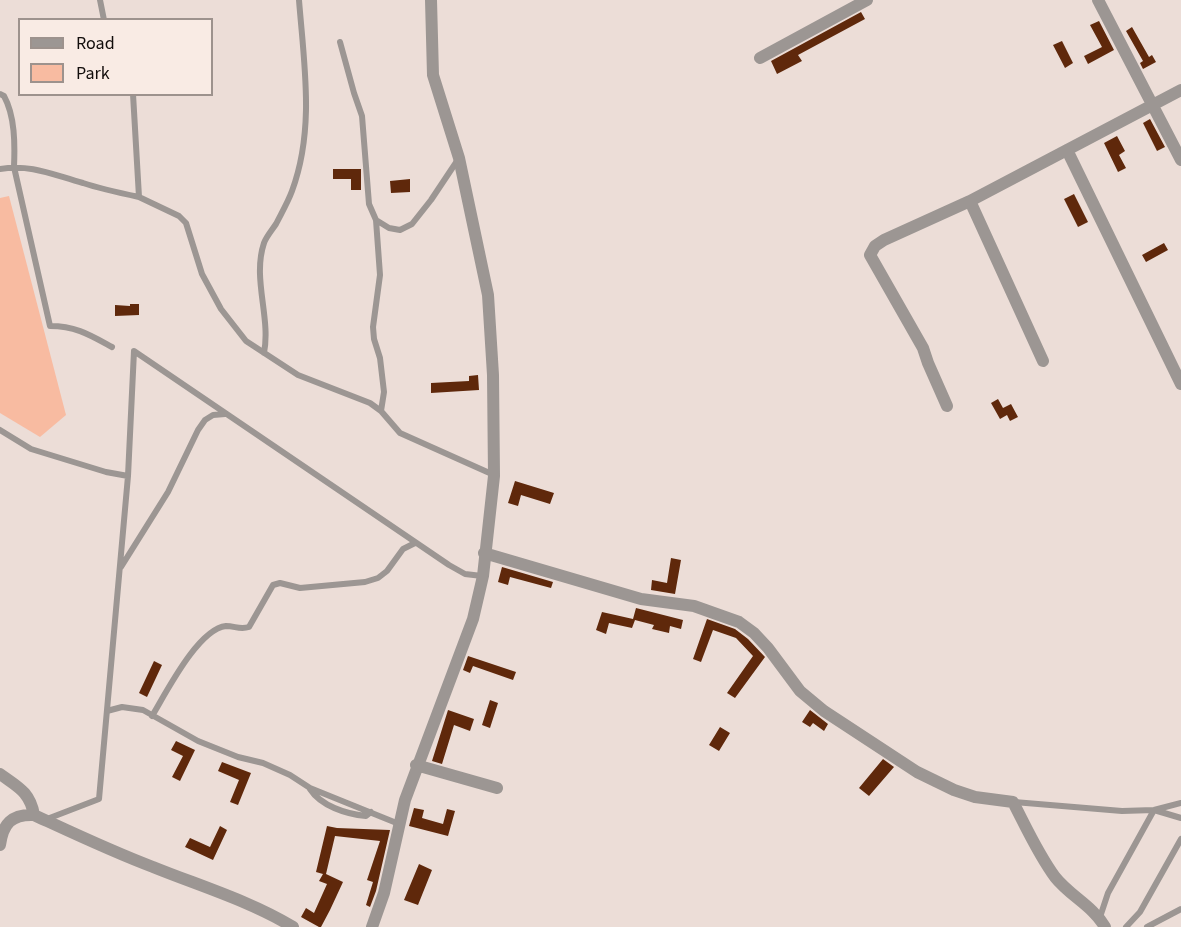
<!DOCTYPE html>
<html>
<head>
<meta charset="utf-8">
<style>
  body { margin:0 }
  #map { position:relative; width:1181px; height:927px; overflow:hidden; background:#ecddd7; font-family:"Source Sans 3",sans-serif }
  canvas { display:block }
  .legend { position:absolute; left:18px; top:18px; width:195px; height:78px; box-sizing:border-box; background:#f9ebe4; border:2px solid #9d928d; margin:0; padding:8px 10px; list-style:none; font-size:18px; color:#120d0b }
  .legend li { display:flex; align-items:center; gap:12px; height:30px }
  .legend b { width:30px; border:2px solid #9d928d }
</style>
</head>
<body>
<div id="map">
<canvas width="1181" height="927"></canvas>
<ul class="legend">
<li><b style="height:8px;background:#9c9693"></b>Road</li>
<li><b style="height:16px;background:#f8bba1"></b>Park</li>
</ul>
</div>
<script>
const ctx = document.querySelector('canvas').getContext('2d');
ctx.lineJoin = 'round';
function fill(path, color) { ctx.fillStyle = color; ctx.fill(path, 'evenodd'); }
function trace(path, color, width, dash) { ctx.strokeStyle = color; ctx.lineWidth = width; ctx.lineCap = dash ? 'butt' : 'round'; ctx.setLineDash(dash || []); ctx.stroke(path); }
fill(new Path2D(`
  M9,196L66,415L40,437L0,413V198Z`), '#f8bba1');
fill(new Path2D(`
  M861,12L865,19L798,55L802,61L777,74L771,61Z
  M1099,21L1114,50L1088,64L1084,56L1102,47L1090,25Z
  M1132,27L1149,57L1152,55L1156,62L1143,69L1140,63L1143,61L1126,31Z
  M1062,41L1073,63L1065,68L1053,45Z
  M1150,119L1165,147L1157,151L1143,123Z
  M1117,136L1125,151L1119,155L1126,168L1118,172L1104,143Z
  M333,169H361V190H351V179H333Z
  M410,179V192L391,193L390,181Z
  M1074,194L1088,222L1078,227L1064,199Z
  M1164,243L1168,250L1146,262L1142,255Z
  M130,304H139V315L115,316V305L130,306Z
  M478,375L479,390L431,393V383L469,381V376Z
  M998,399L1003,408L1011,404L1018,417L1010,421L1007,415L1000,419L991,403Z
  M515,481L554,493L550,504L521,495L518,506L508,503Z
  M671,558L681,560L675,594L651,590L652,580L667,583Z
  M502,567L553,582L551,588L510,577L508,585L498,582Z
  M636,608L683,620L681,629L670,626L669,633L652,629L654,625L635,620L632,628L609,623L606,634L596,630L602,612L633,619Z
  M707,619L735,629L748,639L765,657L735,698L727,693L753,656L736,638L713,630L701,662L693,659Z
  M468,656L516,672L513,680L473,666L470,673L463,670Z
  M154,661L162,665L147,697L139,693Z
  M490,700L498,703L490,728L482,725Z
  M448,710L474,719L470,731L454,725L442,764L432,761Z
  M810,710L828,724L824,731L813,723L810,727L802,722Z
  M720,727L730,733L719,751L709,745Z
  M176,741L195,750L180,781L172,777L183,756L171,750Z
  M883,759L894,767L869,796L859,788Z
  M222,762L251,773L238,805L230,802L239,780L218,771Z
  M414,808L424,810L422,818L443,824L447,809L455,811L448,836L409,826Z
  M220,826L227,830L213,860L185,847L190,838L210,847Z
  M327,826L337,828L390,830L376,891L370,907L366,905L373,882L367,880L380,841L335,836L326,874L343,882L330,910L321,927H319L301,917L306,908L314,913L327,884L319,881L323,874L316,872Z
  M419,864L432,870L418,905L404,900Z`), '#5f280b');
trace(new Path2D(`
  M100,0L104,20
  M340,42L354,93L362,116L369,204L376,220L389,228L400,230L412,224L431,200L459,158
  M0,94L4,96C15,116 15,144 14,167L50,326C76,326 90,335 112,347
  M133,94L139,197L179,216L186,223L202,274L221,309L246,341L298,375L370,403L381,411L400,433L494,475
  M0,169C32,164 53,175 83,183C101,189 120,193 139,197
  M376,220L380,275L373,327L374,339L380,358L384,392L381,411
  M264,353C271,317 252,279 264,243C266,237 272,230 276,224C281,214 288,202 292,191C315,129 304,64 299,0
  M0,430L31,449L106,472L128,476
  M121,567L168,492L198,430L205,420L213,415L225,414
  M107,711L122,707L143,710L198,741L238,757L263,763L290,775L310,788L399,824
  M152,716C166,693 198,629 226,626C235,626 240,630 249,627L273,585L280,583L300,588L365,582L378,578L387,571L403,549L415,543
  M310,789C321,806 346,814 366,816L371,812
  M1014,802L1122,811L1154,810L1181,803
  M47,819L99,799L128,476L134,351L449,565L465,574L482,576
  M1100,917L1108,893L1154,810L1181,818
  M1126,927L1140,912L1181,839
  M1147,927L1181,909`), '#9c9693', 6);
trace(new Path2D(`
  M1098,0L1181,160
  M760,58L867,0
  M1067,150L1181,384
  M970,201L1043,361
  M947,406L928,363L923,348L870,255L875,246L884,240L970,201L1181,90
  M484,553L641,599L694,606L739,622L754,633L768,648L800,691L824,711L917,772L954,790L975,797L1013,802C1026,827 1038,854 1055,877C1070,896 1093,906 1105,927
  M416,765L497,788
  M0,774C18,787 30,792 34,815
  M0,845C3,824 11,814 34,815C73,833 113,852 153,867C200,886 250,901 293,927
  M372,927L384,893L405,800L473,619L483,576L494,476L493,375L488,295L459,158L433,75L431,0`), '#9c9693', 12);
</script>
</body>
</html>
